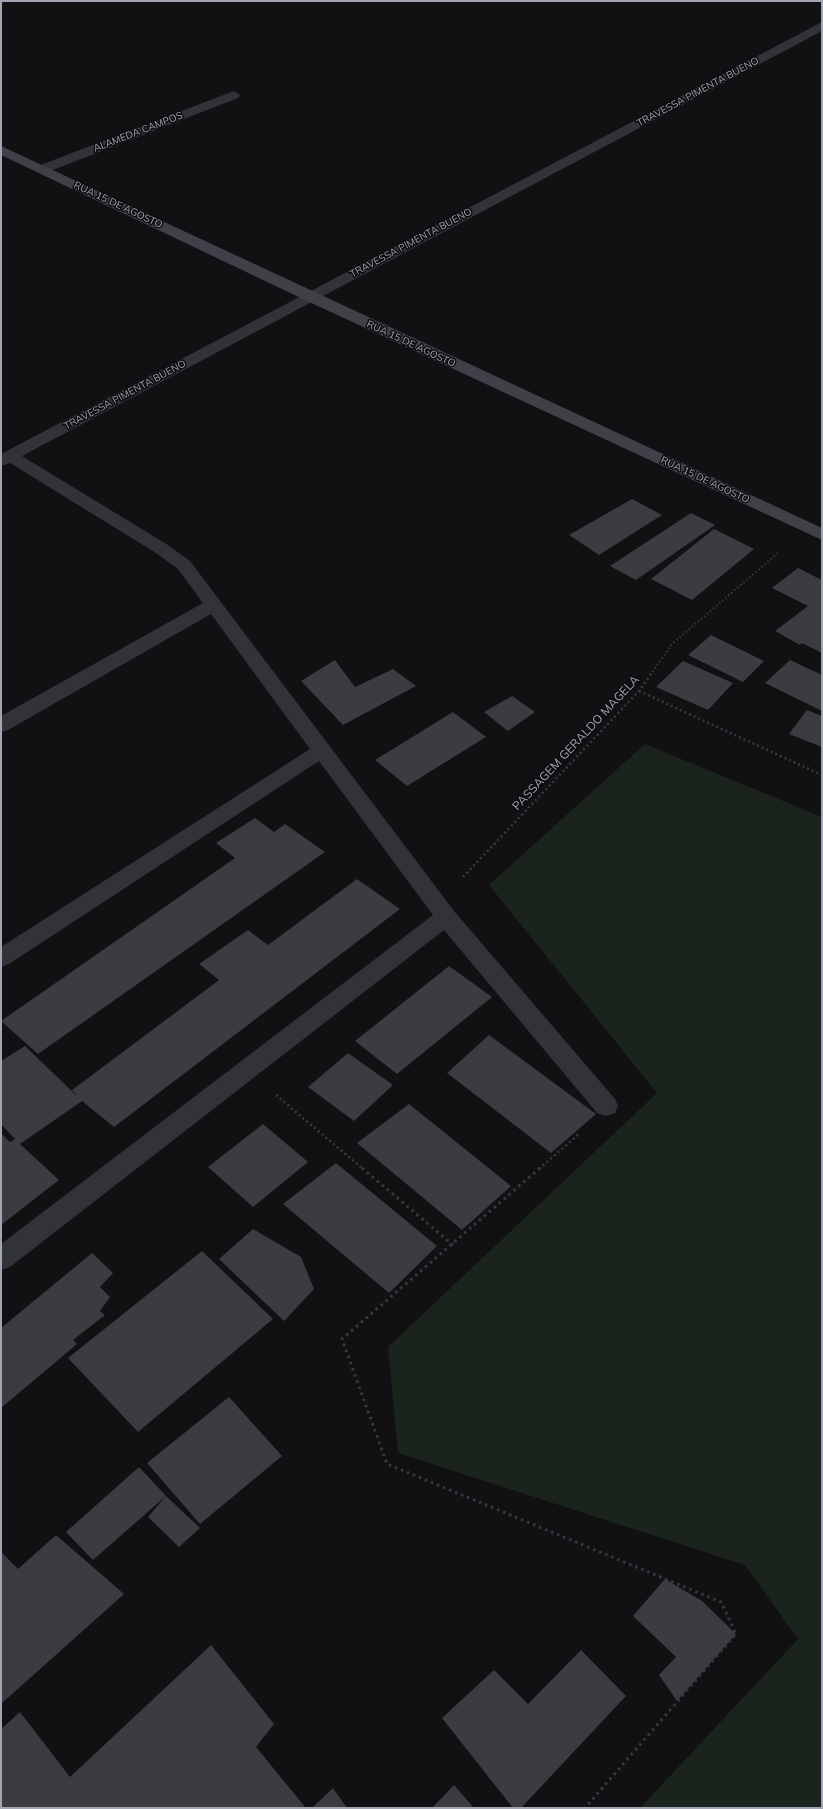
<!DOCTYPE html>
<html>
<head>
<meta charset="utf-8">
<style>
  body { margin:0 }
  #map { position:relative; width:823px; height:1809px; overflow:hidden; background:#111113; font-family:Mulish,sans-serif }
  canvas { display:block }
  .frame { position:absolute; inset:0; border:2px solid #a2a6b4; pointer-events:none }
</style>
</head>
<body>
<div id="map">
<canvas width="823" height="1809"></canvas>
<div class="frame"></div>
</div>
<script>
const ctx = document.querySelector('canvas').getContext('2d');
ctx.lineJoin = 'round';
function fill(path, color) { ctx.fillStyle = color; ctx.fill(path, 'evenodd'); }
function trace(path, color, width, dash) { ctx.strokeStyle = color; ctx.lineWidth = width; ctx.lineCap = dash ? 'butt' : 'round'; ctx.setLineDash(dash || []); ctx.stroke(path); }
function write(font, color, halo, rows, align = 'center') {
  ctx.font = font + ' Mulish,sans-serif'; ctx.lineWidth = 3; ctx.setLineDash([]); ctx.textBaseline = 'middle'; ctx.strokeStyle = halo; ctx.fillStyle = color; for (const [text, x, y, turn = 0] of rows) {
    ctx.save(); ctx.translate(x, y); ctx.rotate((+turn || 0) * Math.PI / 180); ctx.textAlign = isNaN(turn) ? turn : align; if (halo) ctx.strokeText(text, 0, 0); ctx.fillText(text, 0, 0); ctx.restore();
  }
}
fill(new Path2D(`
  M645,744L822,817V1808H640L798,1639L745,1565L398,1453L388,1347L657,1093L489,885Z`), '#1b231d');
fill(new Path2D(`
  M632,499L662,515L599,555L569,535Z
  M691,513L715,525L636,580L610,566Z
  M714,529L754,549L692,600L651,579Z
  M798,568L822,580V653L802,643L800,645L775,631L808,606L772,588Z
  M711,635L764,661L743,682L688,655Z
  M335,660L355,687L393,669L416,686L343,725L301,681Z
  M790,660L822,675V711L765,683Z
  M683,661L733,683L708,710L656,687Z
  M512,696L535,712L508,731L484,712Z
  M807,710L822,716V747L789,734Z
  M453,712L486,737L407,786L375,760Z
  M255,818L274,832L285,824L325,852L38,1054L1,1021L235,858L216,843Z
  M357,879L400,909L114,1127L82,1101L20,1144L59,1180L1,1225V1133L10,1142L15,1139L1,1124V1061L25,1046L78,1097L72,1090L219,980L199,964L248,930L268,945Z
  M449,966L492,997L397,1074L355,1041Z
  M489,1035L596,1114L551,1153L447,1073Z
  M348,1053L393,1085L354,1121L308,1087Z
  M409,1104L511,1186L462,1230L357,1143Z
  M263,1124L308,1162L253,1207L208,1167Z
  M336,1163L437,1246L389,1293L283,1204Z
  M253,1229L301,1257L314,1289L284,1321L219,1259Z
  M202,1251L273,1319L138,1432L68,1358Z
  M92,1253L113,1273L100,1287L110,1297L100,1311L105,1315L73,1340L77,1344L1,1408V1328Z
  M229,1397L282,1456L200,1524L147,1463Z
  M139,1467L166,1496L93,1560L66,1532Z
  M166,1496L200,1528L179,1547L148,1517Z
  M56,1535L124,1594L1,1704V1552L18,1569Z
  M665,1579L702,1601L736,1634L677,1701L659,1675L676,1657L633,1616Z
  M211,1645L274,1724L256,1747L306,1808H1V1729L20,1712L70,1777Z
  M581,1650L626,1696L521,1808H513L442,1718L494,1670L528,1704Z
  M454,1785L474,1808H432Z
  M333,1788L347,1808H312Z`), '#3b3b40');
trace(new Path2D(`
  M650,675L672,644L779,552`), '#38393f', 2, [1.5, 2.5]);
trace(new Path2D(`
  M639,691L822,775
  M463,877L639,691L651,674
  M276,1095L363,1169
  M539,1169L579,1134`), '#38393f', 2.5, [2, 3]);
trace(new Path2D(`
  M362,1168L453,1245
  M540,1168L342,1339L387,1464L721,1602L736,1634L585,1808`), '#38393f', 3, [2.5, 4]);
fill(new Path2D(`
  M822,22V31L22,456L168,545L190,561L454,911L615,1099L618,1106L615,1113L606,1116L597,1113L444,930L10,1267L1,1270V1244L433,915L319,761L9,964L1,967V947L310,749L211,614L8,730L1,732V716L203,603L178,569L156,553L10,463L1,466V454Z
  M234,91L240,95L238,98L48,172H38L36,169L38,166Z`), '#323338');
fill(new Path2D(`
  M1,146L822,528V540L305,300L1,155Z`), '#404148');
write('10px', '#a2a6b4', '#0d0c0e', [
  ["TRAVESSA PIMENTA BUENO",698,92,-28],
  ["ALAMEDA CAMPOS",138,132,-21],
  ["RUA 15 DE AGOSTO",118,205,25],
  ["TRAVESSA PIMENTA BUENO",411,243,-28],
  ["RUA 15 DE AGOSTO",411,344,25],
  ["TRAVESSA PIMENTA BUENO",125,395,-28],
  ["RUA 15 DE AGOSTO",705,480,25]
]);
write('12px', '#a2a6b4', '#0d0c0e', [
  ["PASSAGEM GERALDO MAGELA",576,743,-47]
]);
</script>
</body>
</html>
